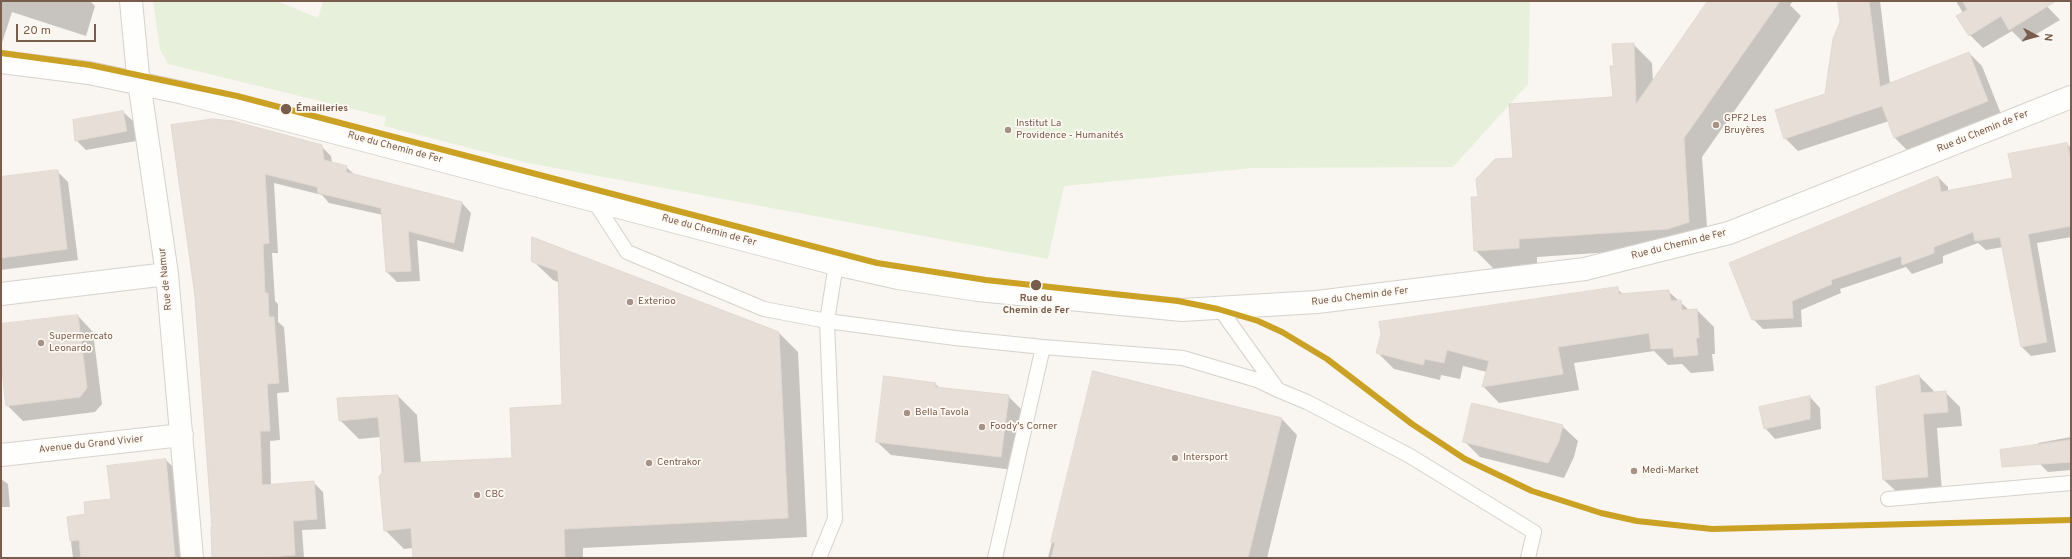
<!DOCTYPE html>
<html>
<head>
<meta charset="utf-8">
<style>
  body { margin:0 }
  #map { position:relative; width:2072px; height:559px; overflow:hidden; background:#f9f5f0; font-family:Overpass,sans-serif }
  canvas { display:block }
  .frame { position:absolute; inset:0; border:2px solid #7a5c4d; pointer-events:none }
  .north { position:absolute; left:2016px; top:16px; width:40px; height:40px; -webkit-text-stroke:3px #fffaf3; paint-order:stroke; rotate:96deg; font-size:11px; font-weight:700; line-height:16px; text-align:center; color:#7a5c4d }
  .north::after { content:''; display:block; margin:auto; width:14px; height:18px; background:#7a5c4d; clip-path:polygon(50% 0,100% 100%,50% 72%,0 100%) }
  .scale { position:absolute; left:16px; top:24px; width:80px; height:18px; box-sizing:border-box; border:2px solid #7a5c4d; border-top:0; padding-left:5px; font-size:12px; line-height:14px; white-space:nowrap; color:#7a5c4d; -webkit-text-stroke:3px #fffaf3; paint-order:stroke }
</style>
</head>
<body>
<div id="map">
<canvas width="2072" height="559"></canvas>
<div class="frame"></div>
<div class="north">N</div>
<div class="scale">20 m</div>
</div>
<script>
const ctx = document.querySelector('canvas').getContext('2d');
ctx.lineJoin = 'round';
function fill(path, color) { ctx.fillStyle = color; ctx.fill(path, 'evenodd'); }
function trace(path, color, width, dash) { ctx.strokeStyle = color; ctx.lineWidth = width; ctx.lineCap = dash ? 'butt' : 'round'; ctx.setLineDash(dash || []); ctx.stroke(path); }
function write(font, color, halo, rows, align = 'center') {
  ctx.font = font + ' Overpass,sans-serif'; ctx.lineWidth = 3.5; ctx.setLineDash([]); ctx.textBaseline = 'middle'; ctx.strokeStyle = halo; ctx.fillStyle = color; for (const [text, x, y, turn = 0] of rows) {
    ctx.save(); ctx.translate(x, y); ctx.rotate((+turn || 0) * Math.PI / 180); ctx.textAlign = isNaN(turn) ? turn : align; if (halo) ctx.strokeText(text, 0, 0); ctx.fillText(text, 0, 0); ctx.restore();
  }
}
fill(new Path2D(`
  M153,1H277L318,18L323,1H1530L1528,84L1453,167L1253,168L1064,186L1048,259L528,163L384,126L386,117L168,64L160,49Z`), '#e7f0db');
fill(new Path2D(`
  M1,1H90L95,6L86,36L12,12L2,43Z
  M1709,1H1793L1790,5L1801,16L1702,157L1708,241L1687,247L1537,257V266L1494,269L1475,250L1479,198L1514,158L1614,98L1615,67L1633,44L1652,63L1653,82Z
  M1841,1H1880L1890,84L1969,53L1982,66L2001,114L1908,151L1895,138L1889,121L1798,151L1785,138L1825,94L1841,22Z
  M1956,1H2042L2060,20L2023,42L2012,31L1983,48L1970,35L1963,13Z
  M123,112L133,121L136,141L86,150L76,140Z
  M173,125L321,146L331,156L332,163L346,167L355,175L462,203L471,213L463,252L417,240L420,281L397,282L387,272L383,215L329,203L322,195L274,183L278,253H272L275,301L278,304V322L284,327L289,392L277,393L280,440L270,441L271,486L313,482L323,492L326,529L302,530L304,558H216L193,273Z
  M2067,144L2071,148V237L2037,243L2056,352L2031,356L2022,347L2003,247L1986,250L1978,243L1943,256V263L1912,274L1906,267L1840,289L1841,293L1801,310L1802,327L1763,329L1753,319L1938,177L1948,187V191L2014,179Z
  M57,171L68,182L78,260L1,270V178Z
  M533,261L779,333L798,352L807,537L583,548V558H414L413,548L404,549L385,530L380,437L359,439L340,420L398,396L417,415L421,463L514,459L563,406L560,283L553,280Z
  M1617,289L1624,295L1668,291L1690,311L1697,310L1714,327L1715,354H1712L1714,371L1691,373L1682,364L1668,365L1654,351L1574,363L1579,390L1499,403L1483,386L1487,372L1463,366L1460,379L1441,375L1440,380L1394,369L1378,353Z
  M78,316L93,332L102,404L95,412L23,421L7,405L1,353V325Z
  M1094,373L1282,419L1297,435L1267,558H1048Z
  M1919,376L1933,390L1934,393L1945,392L1960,407L1962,426L1937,428L1942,491L1899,494L1884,480Z
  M935,384L940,388L1008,396L1022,410L1014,470L891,455L877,442Z
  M1810,397L1820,408L1821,429L1775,439L1765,428Z
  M1562,426L1578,441L1574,457L1564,478L1480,457L1464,441Z
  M2071,437V470L2048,472L2041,465L2038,443Z
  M166,460L180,474L188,558H73L68,517L87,515L112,500Z
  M1,479L8,484L10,507H1Z`), '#0003');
const building = new Path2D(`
  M1708,1H1780L1684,138L1689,222L1668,229L1519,239V248L1474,251L1471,197H1478L1476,179L1495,159L1513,158L1509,104L1613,97L1610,66H1614L1612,44L1634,43L1636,104Z
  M1838,1H1869L1880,87L1969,52L1988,101L1894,138L1882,106L1784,139L1775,110L1825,94L1833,39L1840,22Z
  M1963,1H2056L2009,30L2001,16L1969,36L1956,16L1967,10Z
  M123,111L127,131L75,141L73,120Z
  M213,119L233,121L322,145L324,160L347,166L346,172L462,202L454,243L408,231L411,271L386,272L381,208L318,193L317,187L265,174L269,243L263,244L265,293H268L269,317H274L279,383L267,384L270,431H260L262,485L314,481L317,519L293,521L295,555L259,558H212L211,527H212L195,296L171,125Z
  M2067,143L2071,161V226L2028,234L2047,342L2021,347L2000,237L1975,241L1973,232L1934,247V253L1902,265L1901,256L1831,280L1832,284L1792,301L1793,318L1752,320L1729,263L1938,176L1941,192L2013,178L2008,154Z
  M58,170L67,249L1,258V177Z
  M532,237L779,332L788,518L564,529L565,558H413L411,528L384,531L379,476L383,472L378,417L339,421L337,398L398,395L404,463L512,458L510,408L562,405L558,271L532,262Z
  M1618,287L1619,294L1669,290L1671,301L1681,300L1682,310L1697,309L1699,338H1696L1698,355L1674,357L1673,348L1651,349L1649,333L1558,347L1563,374L1482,387L1489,361L1447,350L1444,363L1425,359L1423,365L1376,353L1381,334L1379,322Z
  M78,315L87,388L80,397L6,406L1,362V324Z
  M1093,371L1282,418L1248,558H1051L1055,543L1051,542Z
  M1919,375L1921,393L1946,391L1948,412L1923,414L1928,477L1883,480L1876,387Z
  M884,376L936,383L935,387L1009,395L1001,457L876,442Z
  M1810,396V419L1764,429L1759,407Z
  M1472,403L1563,425L1559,441L1548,463L1463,442Z
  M2071,440V462L2002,467L2000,450Z
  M166,459L175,558H81L79,540L70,541L67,517L85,514L84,502L111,499L107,466Z`);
fill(building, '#e6ded7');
trace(building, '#e2d8d2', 1);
const service = new Path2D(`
  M594,201L627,252L764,309L827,321L955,338L1043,347L1183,358L1257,380L1278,390
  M1220,309L1278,390L1307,402L1410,456L1534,532L1528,558
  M1888,499L2071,483
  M819,558L835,519L827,321L836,264
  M995,558L1043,347`);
const minor = new Path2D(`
  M131,1L138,75L167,274L192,558
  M1,62L89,73L184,93L836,264L898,278L978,290L1182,310L1317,302L1585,269L1729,233L2071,97
  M1,294L167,274
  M1,455L182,435`);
trace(service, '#d7d1cb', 16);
trace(minor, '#d7d1cb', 24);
trace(service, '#fefefd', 14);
trace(minor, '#fefefd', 22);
trace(new Path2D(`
  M1,53L90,65L237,96L877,263L986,280L1178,301L1218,309L1258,321L1282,332L1327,359L1412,424L1465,459L1532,491L1601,513L1637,521L1712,529L2071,520`), '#caa122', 6);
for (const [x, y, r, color] of [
  [286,109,6,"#7a5c4d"],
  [1716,125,4,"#a69286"],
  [1008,130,4,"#a69286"],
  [1036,285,6,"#7a5c4d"],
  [630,302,4,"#a69286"],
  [41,343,4,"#a69286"],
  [907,413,4,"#a69286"],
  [982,427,4,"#a69286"],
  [1175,458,4,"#a69286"],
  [649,463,4,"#a69286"],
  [1634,471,4,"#a69286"],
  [477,495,4,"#a69286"]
]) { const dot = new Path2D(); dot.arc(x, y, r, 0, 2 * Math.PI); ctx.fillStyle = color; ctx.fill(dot); trace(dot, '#fffaf3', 1.5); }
write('bold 10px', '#7a5c4d', '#fffaf3', [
  ["Émailleries",296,109],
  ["Rue du",1036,299,"center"],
  ["Chemin de Fer",1036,311,"center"]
], 'left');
write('10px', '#7a5c4d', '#fffaf3', [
  ["GPF2 Les",1724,119],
  ["Bruyères",1724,131],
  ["Institut La",1016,124],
  ["Providence - Humanités",1016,136],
  ["Exterioo",638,302],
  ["Supermercato",49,337],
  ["Leonardo",49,349],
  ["Bella Tavola",915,413],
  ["Foody's Corner",990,427],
  ["Intersport",1183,458],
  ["Centrakor",657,463],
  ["Medi-Market",1642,471],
  ["CBC",485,495]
], 'left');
write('10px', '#7a5c4d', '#fffaf3', [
  ["Rue du Chemin de Fer",1983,132,-22],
  ["Rue du Chemin de Fer",395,148,15],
  ["Rue du Chemin de Fer",709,231,15],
  ["Rue du Chemin de Fer",1679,245,-14],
  ["Rue de Namur",166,279,-96],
  ["Rue du Chemin de Fer",1360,297,-7],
  ["Avenue du Grand Vivier",91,445,-6]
]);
</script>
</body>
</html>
